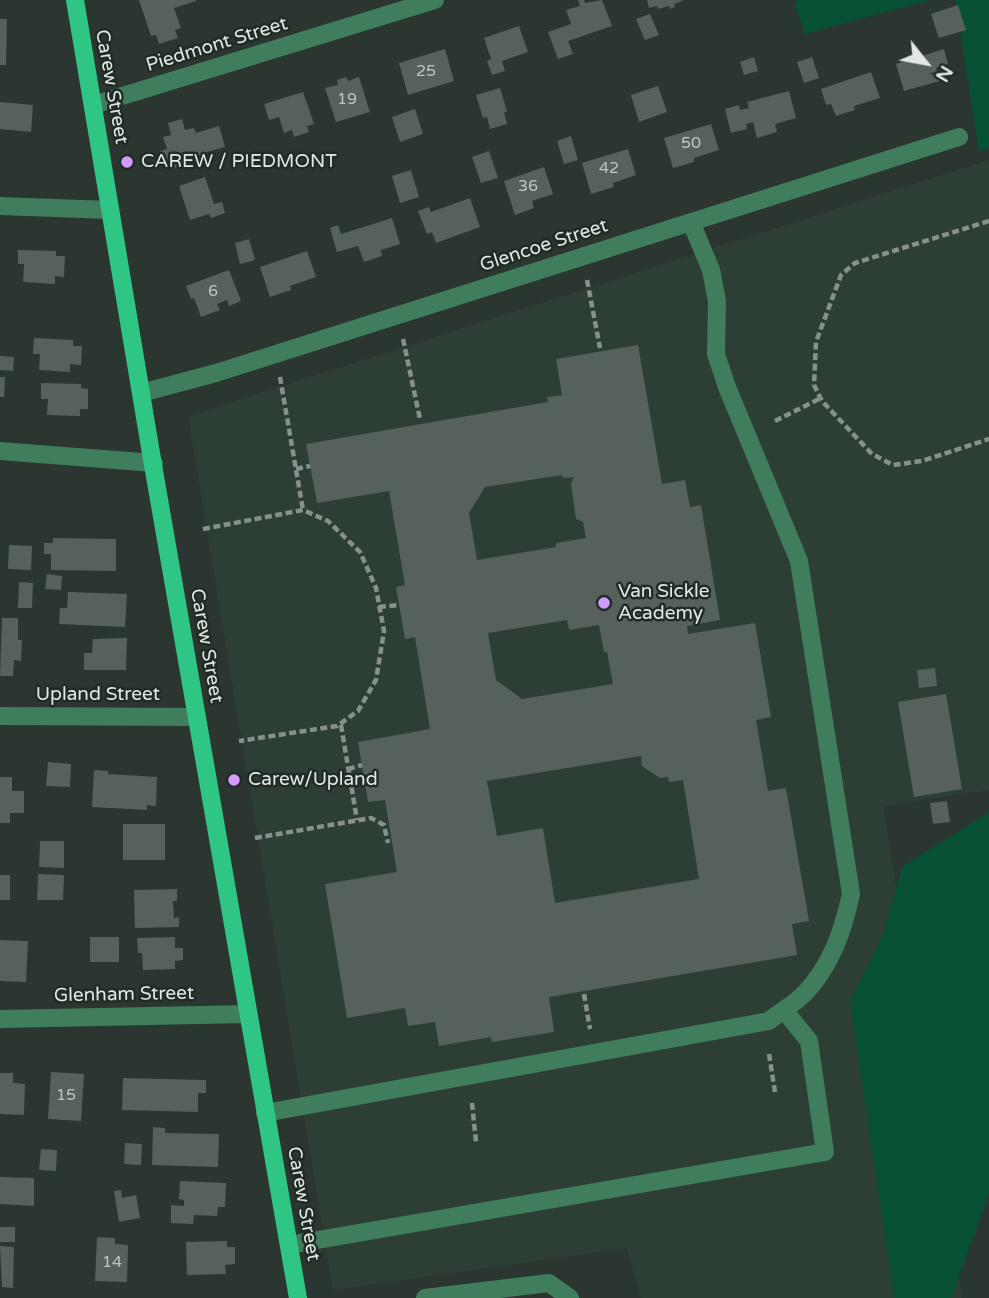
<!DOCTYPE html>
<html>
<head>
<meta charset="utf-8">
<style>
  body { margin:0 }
  #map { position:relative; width:989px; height:1298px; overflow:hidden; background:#2b3630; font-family:"Varela Round",sans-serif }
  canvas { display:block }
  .north { position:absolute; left:891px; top:28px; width:70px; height:70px; -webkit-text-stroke:5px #212c26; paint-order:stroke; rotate:121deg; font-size:19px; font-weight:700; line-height:28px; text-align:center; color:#e1e8e4 }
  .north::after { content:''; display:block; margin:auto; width:24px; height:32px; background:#e1e8e4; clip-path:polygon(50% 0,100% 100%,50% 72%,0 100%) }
</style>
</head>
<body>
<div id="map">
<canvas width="989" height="1298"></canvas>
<div class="north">N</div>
</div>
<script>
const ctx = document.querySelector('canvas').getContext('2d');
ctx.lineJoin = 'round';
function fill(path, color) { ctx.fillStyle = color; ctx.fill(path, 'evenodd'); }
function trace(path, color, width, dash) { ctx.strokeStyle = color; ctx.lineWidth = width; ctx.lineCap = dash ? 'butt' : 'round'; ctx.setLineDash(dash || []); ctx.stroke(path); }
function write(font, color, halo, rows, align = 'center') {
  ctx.font = font + ' "Varela Round",sans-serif'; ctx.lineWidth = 5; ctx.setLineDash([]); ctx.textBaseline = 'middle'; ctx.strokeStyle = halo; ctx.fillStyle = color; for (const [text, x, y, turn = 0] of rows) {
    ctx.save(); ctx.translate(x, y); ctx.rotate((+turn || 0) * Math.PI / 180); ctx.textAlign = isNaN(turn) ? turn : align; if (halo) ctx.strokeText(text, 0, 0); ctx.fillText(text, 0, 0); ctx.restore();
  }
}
fill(new Path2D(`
  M989,160V790L883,806L962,1298H641L627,1248L333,1290L188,416Z`), '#2d3f35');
fill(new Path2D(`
  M799,0H930L805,34L794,3Z
  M955,0H989V148L979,151Z
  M989,812V1195L951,1298H894L850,1001L883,935L902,867Z`), '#075033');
fill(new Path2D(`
  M139,0H196V1L174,8L181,28L175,30L178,38L159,44L156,35L151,36Z
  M578,0H584L585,3L602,0L612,26L568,41L573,54L558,59L548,32L571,24L566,10L580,6Z
  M647,0H684L674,4L675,7L670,9L669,6L658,9L657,6L649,8Z
  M958,5L966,30L939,38L931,14Z
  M650,14L659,35L645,40L636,19Z
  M0,19H7L6,65H0Z
  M519,26L528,52L502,61L505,71L492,75L487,61L491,59L484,38Z
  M445,49L454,81L408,95L399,63Z
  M944,49L948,64L936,68L940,81L904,91L896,64Z
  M754,57L758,71L744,75L740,62Z
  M812,57L819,78L804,83L797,62Z
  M871,72L880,98L854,106L855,110L836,116L831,104L826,105L821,89Z
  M346,77L348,81L359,77L370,112L336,122L325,88L338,85L337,80Z
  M658,86L667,112L639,122L631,95Z
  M500,88L507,111L504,113L507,124L490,129L487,117L483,118L476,95Z
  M789,91L796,118L775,124L777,132L757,138L753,122L746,124L747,129L731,133L725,109L739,105L740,110L749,108L747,102Z
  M303,92L314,124L307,126L309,132L294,137L292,130L284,133L279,117L269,120L264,104Z
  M0,102L33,105L31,132L0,129Z
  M415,109L423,134L400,142L392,117Z
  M182,119L185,130L194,128L196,133L219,126L225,147L203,153L205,160L174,168L173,163L164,165L160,151L167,149L163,137L171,135L168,123Z
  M711,124L719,150L694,158V162L673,168L664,138Z
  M571,136L578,160L564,164L557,141Z
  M628,149L636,175L613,183L614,187L591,194L582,163Z
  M489,151L498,178L481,183L472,157Z
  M544,167L553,194L532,201L534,208L515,215L504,181Z
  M411,170L419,197L400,203L392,176Z
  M205,177L214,204L222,202L225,213L211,218L209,214L190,220L179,186Z
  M470,198L480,227L436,243L432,232L427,234L418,211L429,207L431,212Z
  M392,218L400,244L381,250L382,256L364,262L358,246L337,252L330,228L338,225L341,234Z
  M249,239L255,260L240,264L235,243Z
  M18,250L56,251V256H65L64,277L55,276V284L23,282L24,264H18Z
  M307,251L316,277L290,286L291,290L270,297L260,267Z
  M229,270L241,301L229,306L227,300L217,304L220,310L201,317L194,298L191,299L186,286Z
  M34,338L73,340V346H82L81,365L70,364V372L39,370L40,354H33Z
  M638,345L662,484L685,480L690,507L701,505L720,620L687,626L688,634L755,623L771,717L756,720L768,791L786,788L809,921L792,924L797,955L549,997L554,1032L492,1042L491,1037L439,1046L435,1022L408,1026L405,1008L347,1018L325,884L397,872L385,800L368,802L358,742L430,729L415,637L405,639L396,587L405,585L389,491L317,503L306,444L548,402L547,397L562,395L556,359ZM562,475L563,478L574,477L571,484L576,519L583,522L586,538L556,543V547L477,560L469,513L485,487ZM567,620L569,630L599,625L604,652H607L613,684L522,699L496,680L488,633ZM641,756L642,766L660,778L668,777L669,782L683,780L699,879L555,903L543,828L497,836L487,781Z
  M0,356L14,357L13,371L0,370Z
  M0,377H5L4,397H0Z
  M41,383L81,384V388L88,389V409H80V416L47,415L48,399H41Z
  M53,538L116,539V571L51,570V554H44V543H53Z
  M9,545L32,546L31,570L8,569Z
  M47,574L62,576L61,590L45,589Z
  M19,582L33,583L32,608H18Z
  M68,592L127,594L125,627L59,624L60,608H67Z
  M2,618H18V640H22L21,661L14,660L13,676H0Z
  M127,638L126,670H84V653H92L93,639Z
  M935,668L937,686L919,688L917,670Z
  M946,694L962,789L914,797L898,702Z
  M48,762L71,764L70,787L46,786Z
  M94,770L108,771V774L157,777L156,806L147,805V810L92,807Z
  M0,777H12V791H24V813H10V823H0Z
  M947,801L950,822L933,824L930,803Z
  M123,824H165V860H123Z
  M40,841H64V868L39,867Z
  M38,874L64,875L63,900H37Z
  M0,875H10V900H0Z
  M177,889V901H173L174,918L179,917V927L135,928L134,890Z
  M90,937H119V962H90Z
  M175,937V948H183V960L175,961V969L143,970L142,953H138L137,938Z
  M0,940L28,941L26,982L0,981Z
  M51,1072L84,1074L81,1121L48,1119Z
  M0,1073H13V1083L25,1084L24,1115L0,1114Z
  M123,1078L206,1080V1093H198V1112L122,1110Z
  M153,1127L165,1128V1133L219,1134L218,1167L152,1165Z
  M125,1143L142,1144L141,1165L124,1164Z
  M41,1149L57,1150L56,1171L39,1170Z
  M0,1177L34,1178V1206L0,1204Z
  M180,1181L226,1183L225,1207H218L217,1216L194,1215L193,1224L171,1223V1205L184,1206V1200L179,1199Z
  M121,1190L122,1198L136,1195L140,1218L119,1222L114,1191Z
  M0,1227H15V1242H0Z
  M97,1237L115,1238V1244L128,1245L127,1282L95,1281Z
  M227,1241V1247H235V1264L225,1265L226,1274L187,1275L186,1242Z
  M0,1246L14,1247L13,1288L2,1287Z`), '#55615a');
trace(new Path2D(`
  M989,221L855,263L841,275L816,342L814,385L822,401L872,454L893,465L922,461L989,439
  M587,280L600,348
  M403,339L420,419
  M280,377L303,510
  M775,421L821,398
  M296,469L310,466
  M203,529L303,510L328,521L360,552L376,588L384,631L376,680L358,711L337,726L239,741
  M379,607L399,605
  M341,725L357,820
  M348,769L362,765
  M255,838L371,818L384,825L388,843
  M584,994L590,1029
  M769,1054L775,1092
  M472,1103L476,1142`), '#87908b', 4.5, [7, 3.5]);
trace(new Path2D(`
  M93,105L435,0
  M0,206L110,210
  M141,393L216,373L959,137
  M0,451L154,463
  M0,716L197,717
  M0,1019L248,1014
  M265,1113L769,1021C780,1012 794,1004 804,994C831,966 843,931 851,894L799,561L727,387L716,354L717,301L711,270L691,222
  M289,1245L825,1152L809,1041L784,1010
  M425,1298L549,1283L570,1298`), '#3f7d5d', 18);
trace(new Path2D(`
  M75,0L153,465L298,1298`), '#2fc585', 18);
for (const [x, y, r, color] of [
  [127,162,7,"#d39cfc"],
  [604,603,7,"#d39cfc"],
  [234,780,7,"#d39cfc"]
]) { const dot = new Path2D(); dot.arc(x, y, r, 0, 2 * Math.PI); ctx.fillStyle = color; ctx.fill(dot); trace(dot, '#212c26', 2.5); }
write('16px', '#bec6c2', null, [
  ["25",426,72],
  ["19",347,100],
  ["50",691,144],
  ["42",609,169],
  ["36",528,187],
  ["6",213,292],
  ["15",66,1096],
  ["14",112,1263]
]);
write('19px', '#e1e8e4', '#212c26', [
  ["Piedmont Street",217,45,-17],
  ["Carew Street",111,87,80],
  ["Glencoe Street",544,246,-18],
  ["Carew Street",206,646,80],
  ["Upland Street",98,695],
  ["Glenham Street",124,995,-1],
  ["Carew Street",303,1204,80]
]);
write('19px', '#e1e8e4', '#212c26', [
  ["CAREW / PIEDMONT",141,162],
  ["Van Sickle",618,592],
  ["Academy",618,614],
  ["Carew/Upland",248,780]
], 'left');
</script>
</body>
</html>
